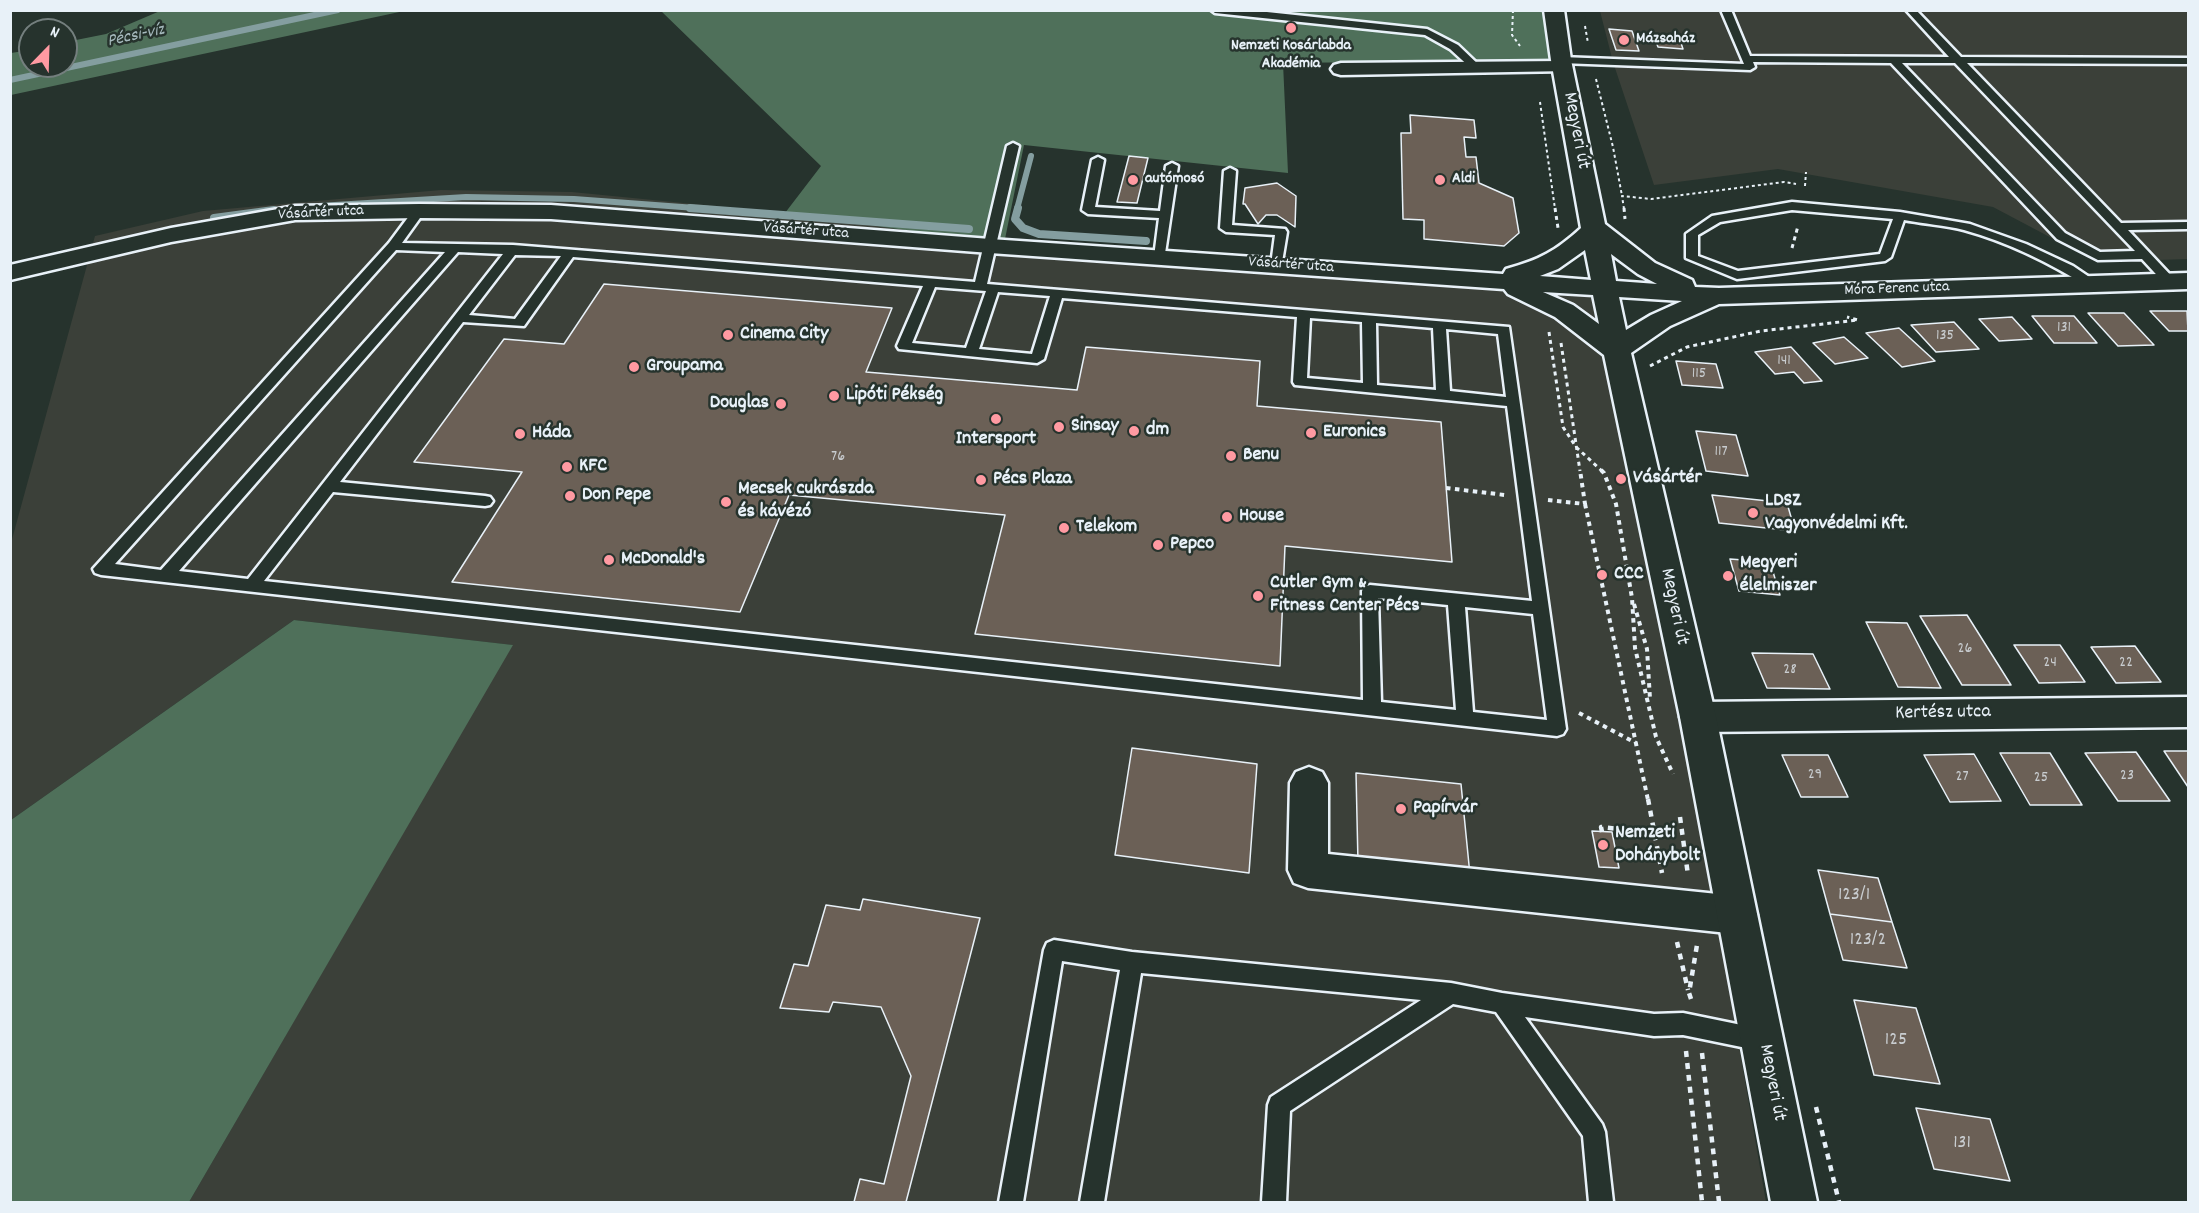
<!DOCTYPE html>
<html>
<head>
<meta charset="utf-8">
<style>
  body { margin:0 }
  #map { position:relative; width:2199px; height:1213px; overflow:hidden; background:#26332d; font-family:Dekko,sans-serif }
  canvas { display:block }
  .frame { position:absolute; inset:0; border:12px solid #e8f1f8; pointer-events:none }
  .north { position:absolute; left:18px; top:18px; width:60px; height:60px; box-sizing:border-box; background:#26332d; border:2px solid #747f7e; border-radius:50%; rotate:23deg; font-size:16px; font-weight:700; line-height:24px; text-align:center; color:#e8f1f8 }
  .north::after { content:''; display:block; margin:auto; width:21px; height:27px; background:#ff9aa2; clip-path:polygon(50% 0,100% 100%,50% 72%,0 100%) }
</style>
</head>
<body>
<div id="map">
<canvas width="2199" height="1213"></canvas>
<div class="frame"></div>
<div class="north">N</div>
</div>
<script>
const ctx = document.querySelector('canvas').getContext('2d');
ctx.lineJoin = 'round';
function fill(path, color) { ctx.fillStyle = color; ctx.fill(path, 'evenodd'); }
function trace(path, color, width, dash) { ctx.strokeStyle = color; ctx.lineWidth = width; ctx.lineCap = dash ? 'butt' : 'round'; ctx.setLineDash(dash || []); ctx.stroke(path); }
function write(font, color, halo, rows, align = 'center') {
  ctx.font = font + ' Dekko,sans-serif'; ctx.lineWidth = 5; ctx.setLineDash([]); ctx.textBaseline = 'middle'; ctx.strokeStyle = halo; ctx.fillStyle = color; for (const [text, x, y, turn = 0] of rows) {
    ctx.save(); ctx.translate(x, y); ctx.rotate((+turn || 0) * Math.PI / 180); ctx.textAlign = isNaN(turn) ? turn : align; if (halo) ctx.strokeText(text, 0, 0); ctx.fillText(text, 0, 0); ctx.restore();
  }
}
fill(new Path2D(`
  M1600,11H2188V259L2097,262L1993,207L1778,169L1654,185L1613,62Z
  M441,190L572,192L785,213L1004,244L1608,291L1766,1202H189L512,645L294,620L11,820V543L95,236L203,211Z`), '#3b4039');
fill(new Path2D(`
  M160,11V10L404,11L11,95V53L30,50V66H66V42L106,34Z
  M661,11H1554L1561,60L1283,63L1288,173L1024,145L1004,244L785,213L821,166Z
  M294,620L513,645L189,1202H11V820Z`), '#4f705a');
trace(new Path2D(`
  M10,80L338,10
  M302,207L466,197L574,199L709,209
  M1017,209L1031,156`), '#849ea0', 6);
trace(new Path2D(`
  M690,208L969,229
  M1018,208L1015,219L1023,228L1039,234L1146,241
  M214,218L274,210`), '#849ea0', 8);
const building = new Path2D(`
  M1609,29L1632,31L1639,51L1616,50Z
  M1655,39L1680,40L1683,49L1658,47Z
  M1410,115L1474,120L1476,138L1464,137L1466,157H1476L1479,183L1513,198L1519,233L1504,246L1424,239V220L1403,219L1401,133H1411Z
  M1129,156L1148,158L1137,203L1117,202Z
  M1277,183L1296,196L1295,227L1277,215H1266L1258,224L1245,204H1243L1245,188Z
  M604,284L892,308L866,372L1077,390L1086,347L1260,361L1257,406L1441,422L1452,562L1285,546L1280,666L975,634L1005,515L789,495L740,612L452,582L522,472L414,462L504,339L564,344Z
  M2150,311H2187L2188,331H2169Z
  M2088,313H2124L2154,345L2118,346Z
  M2032,316H2074L2097,343H2054Z
  M2012,317L2032,339L1999,341L1979,319Z
  M1954,322L1979,349L1936,352L1911,325Z
  M1899,328L1935,361L1902,367L1866,333Z
  M1844,337L1868,358L1835,364L1813,343Z
  M1791,347L1822,381L1804,383L1794,372L1775,374L1755,352Z
  M1676,361L1716,364L1723,388L1682,385Z
  M1696,431L1736,435L1748,476L1706,471Z
  M1712,495L1787,503L1795,531L1719,523Z
  M1730,559L1770,562L1780,595L1739,591Z
  M1967,615L2011,685H1962L1920,616Z
  M1866,622L1907,623L1941,688L1898,687Z
  M2014,645H2060L2085,682L2039,683Z
  M2135,646L2161,682L2116,683L2091,647Z
  M1752,653L1813,654L1830,689L1767,688Z
  M1132,748L1257,764L1249,873L1115,855Z
  M2164,751H2188V787Z
  M2136,752L2170,801H2118L2085,753Z
  M2000,753H2050L2082,805H2030Z
  M1974,754L2001,801L1950,802L1924,755Z
  M1782,755H1828L1848,797H1801Z
  M1356,773L1461,784L1470,875L1358,863Z
  M1592,831L1612,832L1619,868L1599,867Z
  M1818,870L1878,878L1892,922L1830,914Z
  M863,899L980,918L906,1202H854L860,1179L884,1184L911,1076L881,1007L833,1002L829,1012L780,1008L794,964L808,966L826,905L860,910Z
  M1830,914L1892,922L1907,968L1843,960Z
  M1854,1000L1916,1008L1940,1084L1874,1075Z
  M1916,1108L1990,1119L2010,1181L1934,1169Z`);
fill(building, '#6b6056');
trace(building, '#e8f1f8', 1.5);
const lane = new Path2D(`
  M1211,10H1248L1427,29L1458,45L1482,68L1473,70L1450,49L1425,35L1215,13Z
  M1721,10H1731L1750,56L1949,57L1906,10H1916L1961,57L2188,58V64L1967,63L2121,223L2188,222V229L2128,230L2177,282L2171,286L2166,285L2142,259L2098,260L2057,239L1891,63L1753,62L1755,67L1750,70L1561,63L1556,60L1561,57L1744,64ZM1902,63H1955L2135,251L2100,252L2065,233Z
  M1013,143L1019,146L987,284L1509,327L1566,729L1563,734L1557,736L101,575L95,573L93,569L389,243L415,208L419,207L425,211L402,243L513,245L975,282L1007,146ZM396,250L445,252L161,570L115,564ZM458,252L503,254L248,579L179,571ZM515,255L561,256L515,319L469,315ZM573,257L923,286L897,346L899,349L1037,363L1044,359L1062,298L1297,317L1293,382L1295,385L1507,406L1532,601L1370,585L1364,587L1362,591L1363,700L264,581L333,492L485,506L490,505L493,501L490,497L485,496L340,482L463,322L524,326ZM935,287L986,291L966,348L912,343ZM998,292L1050,296L1032,354L979,349ZM1310,318L1362,322L1363,383L1307,378ZM1376,323L1433,328L1436,390L1377,385ZM1446,329L1498,334L1506,397L1450,391ZM1378,598L1448,605L1456,710L1381,702ZM1465,607L1533,614L1547,720L1473,712Z
  M1098,157L1104,160L1095,207L1160,211L1166,166L1172,163L1178,166L1164,260H1156L1154,257L1159,218L1088,214L1082,210L1092,160Z
  M1230,168L1236,171L1232,225L1285,229L1287,232L1281,268L1277,269L1271,265L1275,235L1226,232L1220,228L1224,171Z
  M1792,202L1900,212L1970,224L2026,244L2073,266L2101,285L2095,289L2090,288C2052,264 2008,242 1964,230C1945,225 1924,224 1904,220L1891,257L1885,261L1737,279L1686,258V234L1712,216ZM1792,210L1893,219L1880,254L1738,271L1698,256V235L1720,222Z
  M1054,940L1132,952L1451,983L1502,993L1654,1014L1683,1013L1761,1029L1769,1032L1772,1040L1769,1048L1761,1051L1683,1035L1654,1036L1525,1017L1602,1124L1605,1132L1613,1202H1589L1583,1136L1496,1012L1453,1004L1290,1111L1286,1202H1262L1268,1105L1271,1097L1421,1000L1141,973L1104,1202H1080L1120,970L1062,961L1023,1202H999L1044,950L1047,943Z`);
const street = new Path2D(`
  M1562,61L1569,63L1572,67L1569,71L1341,75L1334,73L1331,69L1334,65L1341,63Z
  M2188,697V727L1698,732L1685,727L1680,717L1685,707L1698,702Z
  M1309,767L1322,772L1328,783V854L1737,896L1751,902L1757,915L1751,928L1737,934L1308,888L1294,883L1288,870L1290,783L1296,772Z`);
const secondary = new Path2D(`
  M1544,10H1564L1571,60L1605,224L1655,263L1692,280L1695,287L1719,288L2188,273V289L1719,304L1670,326L1631,353L1716,717L1817,1202H1771L1680,717L1604,355L1555,317L1508,294L1504,289L990,253L551,219L419,218L295,220L171,242L10,280V265L171,228L295,206L419,204L551,205L990,239L1503,274L1506,269C1539,260 1556,251 1581,228L1551,60ZM1585,250L1591,280L1540,276L1558,269ZM1611,254L1638,274L1657,284L1616,281ZM1543,292L1593,295L1599,324L1573,305ZM1619,297L1682,301L1651,315L1626,330Z`);
trace(lane, '#e8f1f8', 5);
trace(street, '#e8f1f8', 5);
trace(secondary, '#e8f1f8', 5);
trace(new Path2D(`
  M1513,10L1512,35L1520,46
  M1585,26L1588,43
  M1596,79L1613,147L1622,196
  M1540,102L1555,209
  M1805,186L1806,172
  M1624,209L1622,196L1651,199L1784,182L1796,184`), '#e8f1f8', 2, [3, 3]);
trace(new Path2D(`
  M1555,208L1558,228
  M1624,208L1625,219
  M1792,248L1798,226
  M1549,332L1563,427L1576,447L1602,471
  M1561,343L1580,471
  M1650,366L1687,347L1761,331L1858,320L1847,317`), '#e8f1f8', 3, [4, 4]);
trace(new Path2D(`
  M1601,470L1604,473L1616,504L1632,598L1635,648L1656,737L1673,774
  M1446,488L1505,495
  M1548,500L1585,504L1580,470
  M1585,504L1648,800
  M1634,604L1647,649L1650,699
  M1579,713L1636,743`), '#e8f1f8', 4, [4.5, 4.5]);
trace(new Path2D(`
  M1648,799L1662,873
  M1680,817L1688,875
  M1602,832L1601,827L1654,833
  M1677,942L1688,990
  M1691,999L1689,993L1697,945
  M1686,1051L1702,1202
  M1702,1053L1719,1202
  M1816,1107L1839,1202`), '#e8f1f8', 4.5, [6, 6]);
fill(lane, '#26332d');
fill(street, '#26332d');
fill(secondary, '#26332d');
for (const [x, y, r, color] of [
  [1291,28,6,"#ff9aa2"],
  [1624,40,6,"#ff9aa2"],
  [1133,180,6,"#ff9aa2"],
  [1440,180,6,"#ff9aa2"],
  [728,335,6,"#ff9aa2"],
  [634,367,6,"#ff9aa2"],
  [834,396,6,"#ff9aa2"],
  [781,404,6,"#ff9aa2"],
  [996,419,6,"#ff9aa2"],
  [1059,427,6,"#ff9aa2"],
  [1134,431,6,"#ff9aa2"],
  [1311,433,6,"#ff9aa2"],
  [520,434,6,"#ff9aa2"],
  [1231,456,6,"#ff9aa2"],
  [567,467,6,"#ff9aa2"],
  [1621,479,6,"#ff9aa2"],
  [981,480,6,"#ff9aa2"],
  [570,496,6,"#ff9aa2"],
  [726,502,6,"#ff9aa2"],
  [1753,513,6,"#ff9aa2"],
  [1227,517,6,"#ff9aa2"],
  [1064,528,6,"#ff9aa2"],
  [1158,545,6,"#ff9aa2"],
  [609,560,6,"#ff9aa2"],
  [1602,575,6,"#ff9aa2"],
  [1728,576,6,"#ff9aa2"],
  [1258,596,6,"#ff9aa2"],
  [1401,809,6,"#ff9aa2"],
  [1603,845,6,"#ff9aa2"]
]) { const dot = new Path2D(); dot.arc(x, y, r, 0, 2 * Math.PI); ctx.fillStyle = color; ctx.fill(dot); trace(dot, '#26332d', 2); }
write('bold 16px', '#e8f1f8', '#26332d', [
  ["Mázsaház",1636,40],
  ["Nemzeti Kosárlabda",1291,47,"center"],
  ["Akadémia",1291,65,"center"],
  ["autómosó",1145,180],
  ["Aldi",1452,180]
], 'left');
write('16px', '#e8f1f8', '#26332d', [
  ["Vásártér utca",321,214,-3],
  ["Vásártér utca",806,232,4],
  ["Vásártér utca",1291,266,4],
  ["Móra Ferenc utca",1897,290,-2]
]);
write('16px', '#c9cdd0', null, [
  ["131",2064,329],
  ["135",1945,337],
  ["141",1784,362],
  ["115",1699,375],
  ["117",1721,453],
  ["76",838,458],
  ["26",1965,650],
  ["24",2050,664],
  ["22",2126,664],
  ["28",1790,671],
  ["29",1815,776],
  ["23",2127,777],
  ["27",1962,778],
  ["25",2041,779]
]);
write('italic 18px', '#a6babe', '#26332d', [
  ["Pécsi-víz",136,37,-12]
]);
write('20px', '#e8f1f8', '#26332d', [
  ["Megyeri út",1575,131,79],
  ["Megyeri út",1673,607,78],
  ["Kertész utca",1943,714,-1],
  ["Megyeri út",1771,1083,79]
]);
write('bold 20px', '#e8f1f8', '#26332d', [
  ["Cinema City",740,335],
  ["Groupama",646,367],
  ["Lipóti Pékség",846,396],
  ["Douglas",769,404,"right"],
  ["Sinsay",1071,427],
  ["dm",1146,431],
  ["Euronics",1323,433],
  ["Háda",532,434],
  ["Intersport",996,440,"center"],
  ["Benu",1243,456],
  ["KFC",579,467],
  ["Vásártér",1633,479],
  ["Pécs Plaza",993,480],
  ["Mecsek cukrászda",738,490],
  ["és kávézó",738,513],
  ["Don Pepe",582,496],
  ["LDSZ",1765,502],
  ["Vagyonvédelmi Kft.",1765,525],
  ["House",1239,517],
  ["Telekom",1076,528],
  ["Pepco",1170,545],
  ["McDonald's",621,560],
  ["Megyeri",1740,564],
  ["élelmiszer",1740,587],
  ["CCC",1614,575],
  ["Cutler Gym &",1270,584],
  ["Fitness Center Pécs",1270,607],
  ["Papírvár",1413,809],
  ["Nemzeti",1615,834],
  ["Dohánybolt",1615,857]
], 'left');
write('20px', '#c9cdd0', null, [
  ["123/1",1854,896],
  ["123/2",1868,941],
  ["125",1896,1041],
  ["131",1962,1144]
]);
</script>
</body>
</html>
